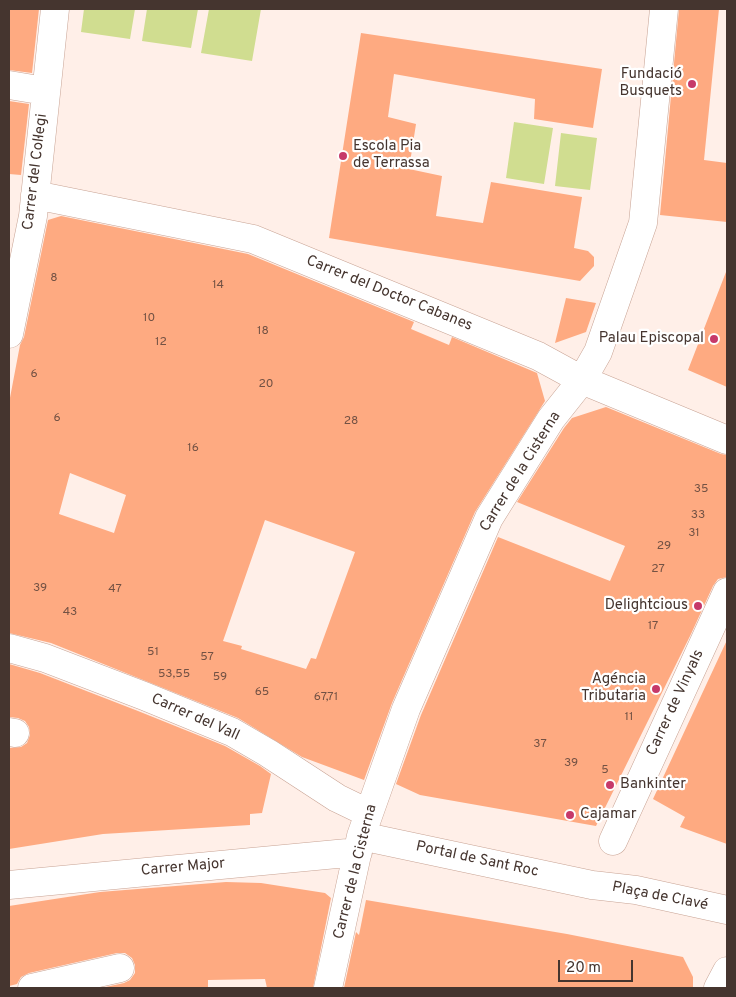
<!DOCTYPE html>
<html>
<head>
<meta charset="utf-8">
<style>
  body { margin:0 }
  #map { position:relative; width:736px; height:997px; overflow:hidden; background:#ffefe8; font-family:Overpass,sans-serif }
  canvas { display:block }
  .frame { position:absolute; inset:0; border:10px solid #45352f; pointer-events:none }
  .scale { position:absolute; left:558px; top:960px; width:75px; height:22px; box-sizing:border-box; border:2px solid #45352f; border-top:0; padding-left:6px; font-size:15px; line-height:18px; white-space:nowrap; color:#45352f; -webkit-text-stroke:4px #fff; paint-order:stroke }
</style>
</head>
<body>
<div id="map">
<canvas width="736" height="997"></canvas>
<div class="frame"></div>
<div class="scale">20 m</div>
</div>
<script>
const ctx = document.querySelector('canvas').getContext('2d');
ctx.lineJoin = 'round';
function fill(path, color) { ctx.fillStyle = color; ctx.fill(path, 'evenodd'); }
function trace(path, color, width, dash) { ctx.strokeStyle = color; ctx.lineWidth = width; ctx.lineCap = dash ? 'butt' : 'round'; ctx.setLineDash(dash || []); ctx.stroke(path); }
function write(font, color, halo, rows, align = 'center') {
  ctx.font = font + ' Overpass,sans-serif'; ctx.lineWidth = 4.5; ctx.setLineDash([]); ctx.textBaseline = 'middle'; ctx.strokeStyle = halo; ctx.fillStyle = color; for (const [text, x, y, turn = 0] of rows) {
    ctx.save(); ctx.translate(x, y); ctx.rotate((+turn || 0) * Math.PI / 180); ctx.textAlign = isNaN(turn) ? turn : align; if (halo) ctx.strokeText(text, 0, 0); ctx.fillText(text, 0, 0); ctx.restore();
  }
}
fill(new Path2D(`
  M84,9H135L130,39L81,32Z
  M147,9H198L191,48L142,41Z
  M209,9H261L252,61L201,53Z
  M514,122L553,128L544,184L506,178Z
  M561,133L597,138L590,190L555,186Z`), '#d0dd90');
fill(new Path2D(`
  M9,9H39L32,73L9,70Z
  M679,9H719L704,160L727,163V222L660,215Z
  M361,33L602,69L593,128L534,119L535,99L394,74L388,117L416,124L409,169L442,176L436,216L483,223L491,182L582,197L574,248L588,251L594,257V266L580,281L329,238Z
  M9,101L29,104L21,175L9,174Z
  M61,216L248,254L414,322L411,329L449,345L452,337L537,373L545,401L475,512L392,703L364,780L302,757L238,718L51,643L9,633V403L20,345L24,337L48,220ZM70,473L126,495L114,533L59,514ZM265,520L355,552L316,659L311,658L306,669L241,649L242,646L223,641Z
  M726,272L727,273V387L688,370Z
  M566,298L596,303L586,332L555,343Z
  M606,407L721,454L727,455V577L718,579L713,586L691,634L596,826L420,795L396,784L421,715L498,537L610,581L625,546L517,502L564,428L572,418Z
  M727,640V844L680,827L685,817L653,799Z
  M9,664L40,673L138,711L225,746L260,766L271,774L262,813L250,814V825L103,834L9,849V748L21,747L27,743L30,735L29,727L25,721L18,718L9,717Z
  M226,882L261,883L325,893L331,898L313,988H267L265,979L208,980V988H101L124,983L130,980L135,973V965L132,958L125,953H117L29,973L21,977L17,984L9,986V906L100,892Z
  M366,900L567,934L683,957L693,977V988H344L356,932L359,935Z`), '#feaa81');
const minor = new Path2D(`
  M9,85L45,91
  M35,195L253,239L538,356L582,380L727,440
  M9,334L33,216L55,9
  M9,648L45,658L144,696L232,732L268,753L337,798L368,813
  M9,732L15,733
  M361,836L592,885L636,890L727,910
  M613,841L727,592
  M9,885L358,852
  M32,988L120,968
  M328,988L361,836L406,709L489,518L551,419L582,380L598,352L643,223L664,9
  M718,988L727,971`);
trace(minor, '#c8a394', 29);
trace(minor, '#fff', 28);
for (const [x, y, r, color] of [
  [692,84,5,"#c63969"],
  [343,156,5,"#c63969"],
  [714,339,5,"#c63969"],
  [698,606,5,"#c63969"],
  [656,689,5,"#c63969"],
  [610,785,5,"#c63969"],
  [570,815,5,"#c63969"]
]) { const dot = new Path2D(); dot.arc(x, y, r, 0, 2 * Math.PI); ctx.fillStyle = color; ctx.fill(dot); trace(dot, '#fff', 2); }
write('12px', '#735244', null, [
  ["8",54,279],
  ["14",218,286],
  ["10",149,319],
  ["18",263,332],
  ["12",161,343],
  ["6",34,375],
  ["20",266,385],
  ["6",57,419],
  ["28",351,422],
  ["16",193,449],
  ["35",701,490],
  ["33",698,516],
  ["31",694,534],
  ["29",664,547],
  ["27",658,570],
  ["39",40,589],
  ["47",115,590],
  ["43",70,613],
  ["17",653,627],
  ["51",153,653],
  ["57",207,658],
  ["53,55",174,675],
  ["59",220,678],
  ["65",262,693],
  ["67,71",326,698],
  ["11",629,718],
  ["37",540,745],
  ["39",571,764],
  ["5",605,771]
]);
write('15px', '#45352f', '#fff', [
  ["Fundació",682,75],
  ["Busquets",682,92],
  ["Escola Pia",353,147,"left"],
  ["de Terrassa",353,164,"left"],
  ["Palau Episcopal",704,339],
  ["Delightcious",688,606],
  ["Agéncia",646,680],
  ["Tributaria",646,697],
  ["Bankinter",620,785,"left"],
  ["Cajamar",580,815,"left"]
], 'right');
write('15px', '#45352f', '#fff', [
  ["Carrer del Col·legi",36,172,-83],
  ["Carrer del Doctor Cabanes",389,294,22],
  ["Carrer de la Cisterna",521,472,-58],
  ["Carrer de Vinyals",676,703,-65],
  ["Carrer del Vall",195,718,24],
  ["Portal de Sant Roc",477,860,12],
  ["Carrer Major",183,868,-5],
  ["Carrer de la Cisterna",356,872,-76],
  ["Plaça de Clavé",660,897,11]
]);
</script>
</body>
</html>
